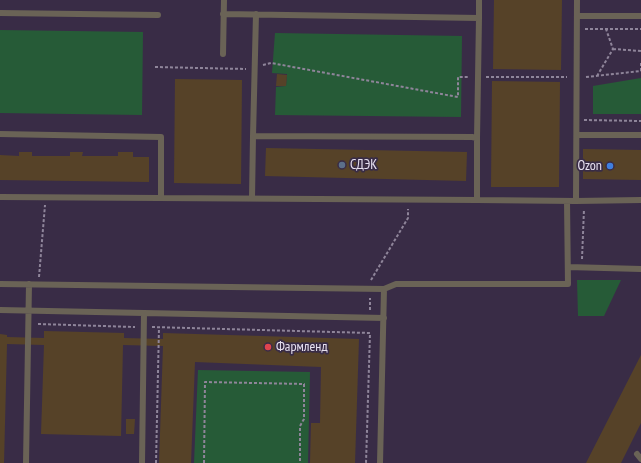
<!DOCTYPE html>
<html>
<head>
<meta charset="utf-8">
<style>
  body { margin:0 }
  canvas { display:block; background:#392c46 }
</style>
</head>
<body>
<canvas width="641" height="463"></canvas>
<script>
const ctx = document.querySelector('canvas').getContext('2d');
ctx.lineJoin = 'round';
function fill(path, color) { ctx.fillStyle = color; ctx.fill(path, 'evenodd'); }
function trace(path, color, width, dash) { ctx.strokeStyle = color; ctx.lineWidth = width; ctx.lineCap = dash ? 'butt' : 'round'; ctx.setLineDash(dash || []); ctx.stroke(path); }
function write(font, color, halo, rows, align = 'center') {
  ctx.font = font + ' "PT Sans Narrow",sans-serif'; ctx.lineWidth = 3.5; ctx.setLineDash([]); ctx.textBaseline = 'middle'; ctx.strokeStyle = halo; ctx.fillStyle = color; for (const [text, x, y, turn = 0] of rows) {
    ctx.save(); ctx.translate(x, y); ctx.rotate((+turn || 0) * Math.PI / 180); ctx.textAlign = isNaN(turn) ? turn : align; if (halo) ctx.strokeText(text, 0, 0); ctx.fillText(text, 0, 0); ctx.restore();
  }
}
fill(new Path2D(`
  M0,30L143,32L142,115L0,113Z
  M275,33L462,36L461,117L275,115L276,87L286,86L287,74L272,73Z
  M641,78V114H593V86Z
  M577,280H621L604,316H578Z
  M198,370L310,372L308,463H194Z`), '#265b37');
fill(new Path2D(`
  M494,0H562L561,70L493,69Z
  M277,74L287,75L286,86H276Z
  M175,79L242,80L241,184L174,183Z
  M492,81L560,82L559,187H491Z
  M266,148L467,152L466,181L265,176Z
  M583,149L641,150V180L583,179Z
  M19,152H32V156H70V152H83L82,156H118V152H133V157H149V182L0,180V155L19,156Z
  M44,331L124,333V338L163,339V333L359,339L355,463H310L311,423H320L321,367L195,362L191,463H159L163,346L123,345L121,436L41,434L44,345L7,344L4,463H0V334L7,335V337L44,338Z
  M641,355V423L621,463H586Z
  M126,419H135L134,434H126Z`), '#564228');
trace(new Path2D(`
  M585,29H641
  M613,49L641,51
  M263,65L271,63L458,97V77H469
  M155,67L246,69
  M641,71V63
  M597,76L613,49L606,29
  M486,77H567
  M586,77L641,71
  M584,120L641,121
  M582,259L584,209
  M39,277L45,205
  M371,280L408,218V209
  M370,310V298
  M38,324L135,327
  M152,327L370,333L366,463
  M156,463L159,327
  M204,463L205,382L304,384V419L300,426V463`), '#8f859a', 2, [3, 2]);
trace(new Path2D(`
  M0,13L158,15
  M223,14L479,18V0
  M577,16H641
  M223,54L224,0
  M0,134L161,137V198
  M577,135H641
  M253,136L256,14
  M477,138L479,18
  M0,197L477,200
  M252,198L253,136L472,137L477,138V200L576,201L577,0
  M576,201L641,200
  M568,267L641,269
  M0,284L384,289L396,284H568L567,201
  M0,310L384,318
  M637,454L641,459
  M26,463L29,284
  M142,463L144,313
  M380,463L384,289`), '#6a6356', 6);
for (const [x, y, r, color] of [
  [342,165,4,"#5c6f8a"],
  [610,166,4,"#3f7fe0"],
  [268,347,4,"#e0444e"]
]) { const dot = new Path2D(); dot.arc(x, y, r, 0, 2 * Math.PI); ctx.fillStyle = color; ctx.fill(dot); trace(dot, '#392c46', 1.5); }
write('14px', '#e7e0f0', '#392c46', [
  ["СДЭК",350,165],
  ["Ozon",602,166,"right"],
  ["Фармленд",276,347]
], 'left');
</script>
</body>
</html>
